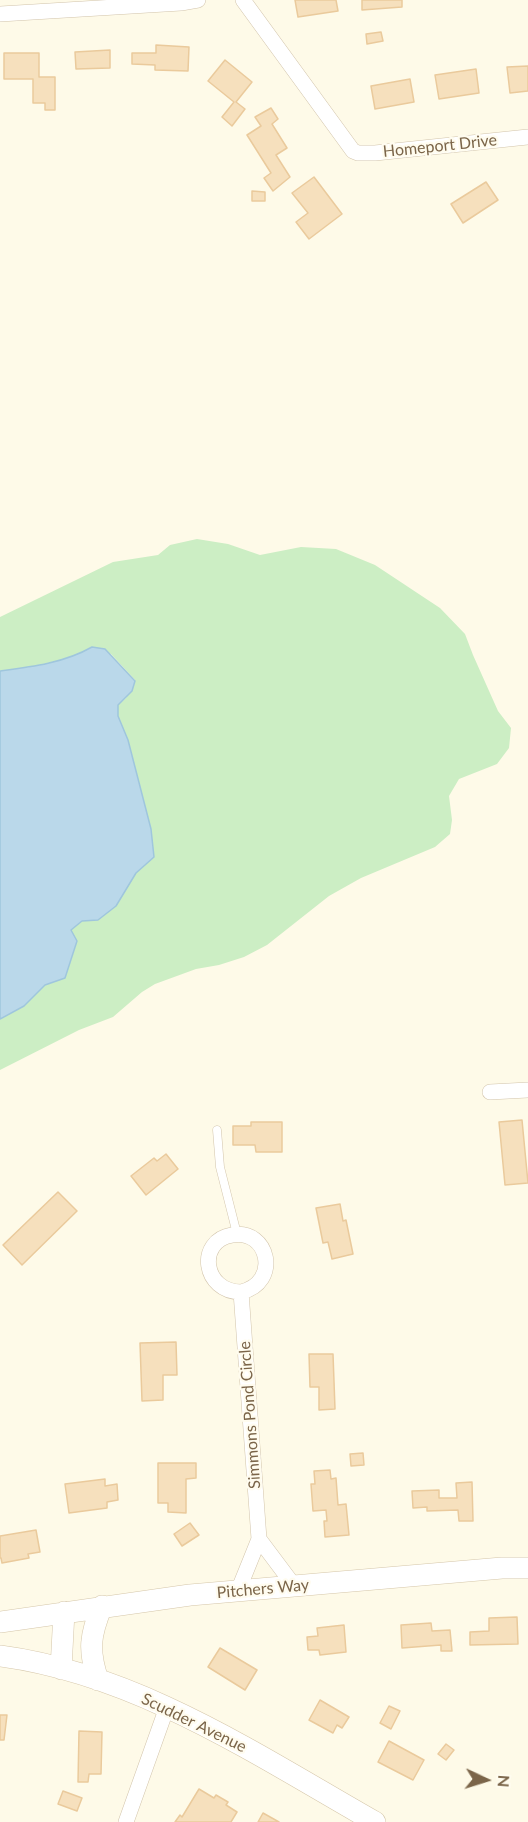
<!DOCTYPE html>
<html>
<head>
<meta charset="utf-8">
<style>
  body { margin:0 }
  #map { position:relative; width:528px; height:1822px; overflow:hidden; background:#fefae8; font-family:Lato,sans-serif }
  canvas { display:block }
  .north { position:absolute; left:456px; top:1750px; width:60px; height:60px; -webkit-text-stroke:4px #fffcef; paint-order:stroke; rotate:94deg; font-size:16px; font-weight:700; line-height:24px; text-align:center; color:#7b6549 }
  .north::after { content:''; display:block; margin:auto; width:21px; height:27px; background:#7b6549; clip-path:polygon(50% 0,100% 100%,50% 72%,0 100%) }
</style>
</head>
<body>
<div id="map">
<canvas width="528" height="1822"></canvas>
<div class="north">N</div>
</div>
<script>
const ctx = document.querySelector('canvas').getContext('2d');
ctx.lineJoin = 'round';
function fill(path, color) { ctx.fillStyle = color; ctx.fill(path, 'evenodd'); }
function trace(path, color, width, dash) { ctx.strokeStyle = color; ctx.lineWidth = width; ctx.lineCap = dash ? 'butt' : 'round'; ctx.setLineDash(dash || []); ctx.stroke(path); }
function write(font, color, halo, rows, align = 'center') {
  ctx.font = font + ' Lato,sans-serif'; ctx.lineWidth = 4.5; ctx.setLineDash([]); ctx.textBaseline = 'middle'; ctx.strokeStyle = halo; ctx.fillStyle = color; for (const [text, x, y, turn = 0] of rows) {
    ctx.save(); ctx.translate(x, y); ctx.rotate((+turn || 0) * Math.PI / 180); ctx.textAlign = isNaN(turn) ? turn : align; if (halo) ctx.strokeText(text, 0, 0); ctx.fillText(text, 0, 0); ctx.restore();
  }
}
fill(new Path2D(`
  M197,539L228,544L260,555L301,547L336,549L375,565L440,608L465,634L473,655L498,711L511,728L509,748L497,764L459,779L449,796L452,820L450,834L435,847L361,878L329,896L267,945L244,957L219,965L196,969L155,984L142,992L113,1017L79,1030L0,1070V1019L24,1006L45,985L65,978L77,941L71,930L82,921L98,920L116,906L136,873L154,857L151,829L128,740L118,716V705L126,698L135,680L111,654L92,647C64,663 32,667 0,671V617L113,562L158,555L170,545Z`), '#cceec4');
const water = new Path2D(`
  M92,647L105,649L135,681L132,691L118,705V716L128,740L151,829L154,857L136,873L116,906L98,920L82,921L71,930L77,941L65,978L45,985L24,1006L0,1019V671C31,667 64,663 92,647Z`);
fill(water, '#bad8ea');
trace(water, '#9fc6dd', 1.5);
const building = new Path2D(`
  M295,0H336L338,11L298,17Z
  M362,0H402V7L362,10Z
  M381,32L383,41L367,44L366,34Z
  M156,45L189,47L188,71L155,70V65L132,64V53H156Z
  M110,50V68L76,69L75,52Z
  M4,53H39V77H55V110H45V103H33V79H4Z
  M225,60L252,82L236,102L245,109L232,126L222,117L234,102L208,81Z
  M528,66V91L510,93L507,67Z
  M476,69L479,93L439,99L435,75Z
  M410,79L414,102L375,109L371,86Z
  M271,108L278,119L272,124L287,148L276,155L290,177L273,191L264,178L271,173L247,135L261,126L255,117Z
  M314,177L342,214L309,239L296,222L308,213L292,193Z
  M486,182L498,200L463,223L451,204Z
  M252,191L265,192V201H252Z
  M522,1120L528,1183L505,1185L499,1122Z
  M251,1122H282V1152H256L255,1145H233V1126H251Z
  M166,1154L178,1169L146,1195L131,1176L154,1158L157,1161Z
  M58,1192L77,1211L22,1265L3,1245Z
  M340,1204L343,1221L346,1220L353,1254L332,1259L328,1242L323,1243L316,1208Z
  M176,1342L177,1375H163V1400L142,1401L140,1343Z
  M309,1354H333L335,1409L319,1410V1387H310Z
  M363,1453L364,1465L351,1466L350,1454Z
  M158,1463H196V1478L186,1479V1513L168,1512V1503H158Z
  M330,1470L331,1479L336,1478L338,1505L346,1504L349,1535L325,1537L324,1521H327L326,1510L313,1511L311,1484H315L314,1471Z
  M105,1479V1486L117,1484L118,1500L107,1502V1508L69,1513L65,1484Z
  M472,1482L473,1521H459L458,1510L427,1511V1507L413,1508L412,1491L439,1490V1498H457L456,1483Z
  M190,1523L199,1535L182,1546L174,1534Z
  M36,1530L40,1552L28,1554L29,1558L2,1563L1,1558H0V1536Z
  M517,1617L518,1644L470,1645V1632L489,1631V1618Z
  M431,1623L432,1631L450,1630L452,1651H441V1645L402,1648L401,1625Z
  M344,1625L346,1652L320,1655L319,1650H308L307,1637L318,1636L317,1628Z
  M220,1648L257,1670L245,1690L208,1667Z
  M320,1700L349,1717L342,1728L337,1725L333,1733L309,1720Z
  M389,1706L400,1711L391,1729L380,1723Z
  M0,1715H7L4,1740H0Z
  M79,1731L102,1732L101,1774H89L88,1782H78Z
  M389,1741L424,1760L413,1780L378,1762Z
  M446,1744L454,1750L446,1760L438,1754Z
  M199,1789L214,1798L216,1795L228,1802L226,1805L237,1812L231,1822H175L180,1815L182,1817Z
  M63,1791L82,1798L77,1811L58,1804Z
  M263,1813L279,1822H258Z`);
fill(building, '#f6e0bd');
trace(building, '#eaca9c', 1.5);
const lane = new Path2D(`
  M217,1130L220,1167L237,1234`);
const street = new Path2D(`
  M243,0L353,151L358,153H375L528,137
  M0,14L181,3L198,0
  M490,1092L528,1090
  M259,1539L295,1587
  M238,1591L259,1539L241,1292C203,1292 196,1241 232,1235C269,1228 281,1283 241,1292
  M126,1822L167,1707`);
const secondary = new Path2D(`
  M0,1622L190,1595L502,1568H528
  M0,1656C137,1674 257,1755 375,1822
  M61,1669L64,1612
  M98,1680C88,1650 90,1635 102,1606`);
trace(lane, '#d2c4ab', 9);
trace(street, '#d2c4ab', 16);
trace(secondary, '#d5c6a9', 22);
trace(lane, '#fff', 8);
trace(street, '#fff', 15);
trace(secondary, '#fff', 21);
write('16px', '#7b6549', '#fffcef', [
  ["Homeport Drive",440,146,-6],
  ["Simmons Pond Circle",250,1415,-94],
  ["Pitchers Way",263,1589,-5],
  ["Scudder Avenue",194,1723,26]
]);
</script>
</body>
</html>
